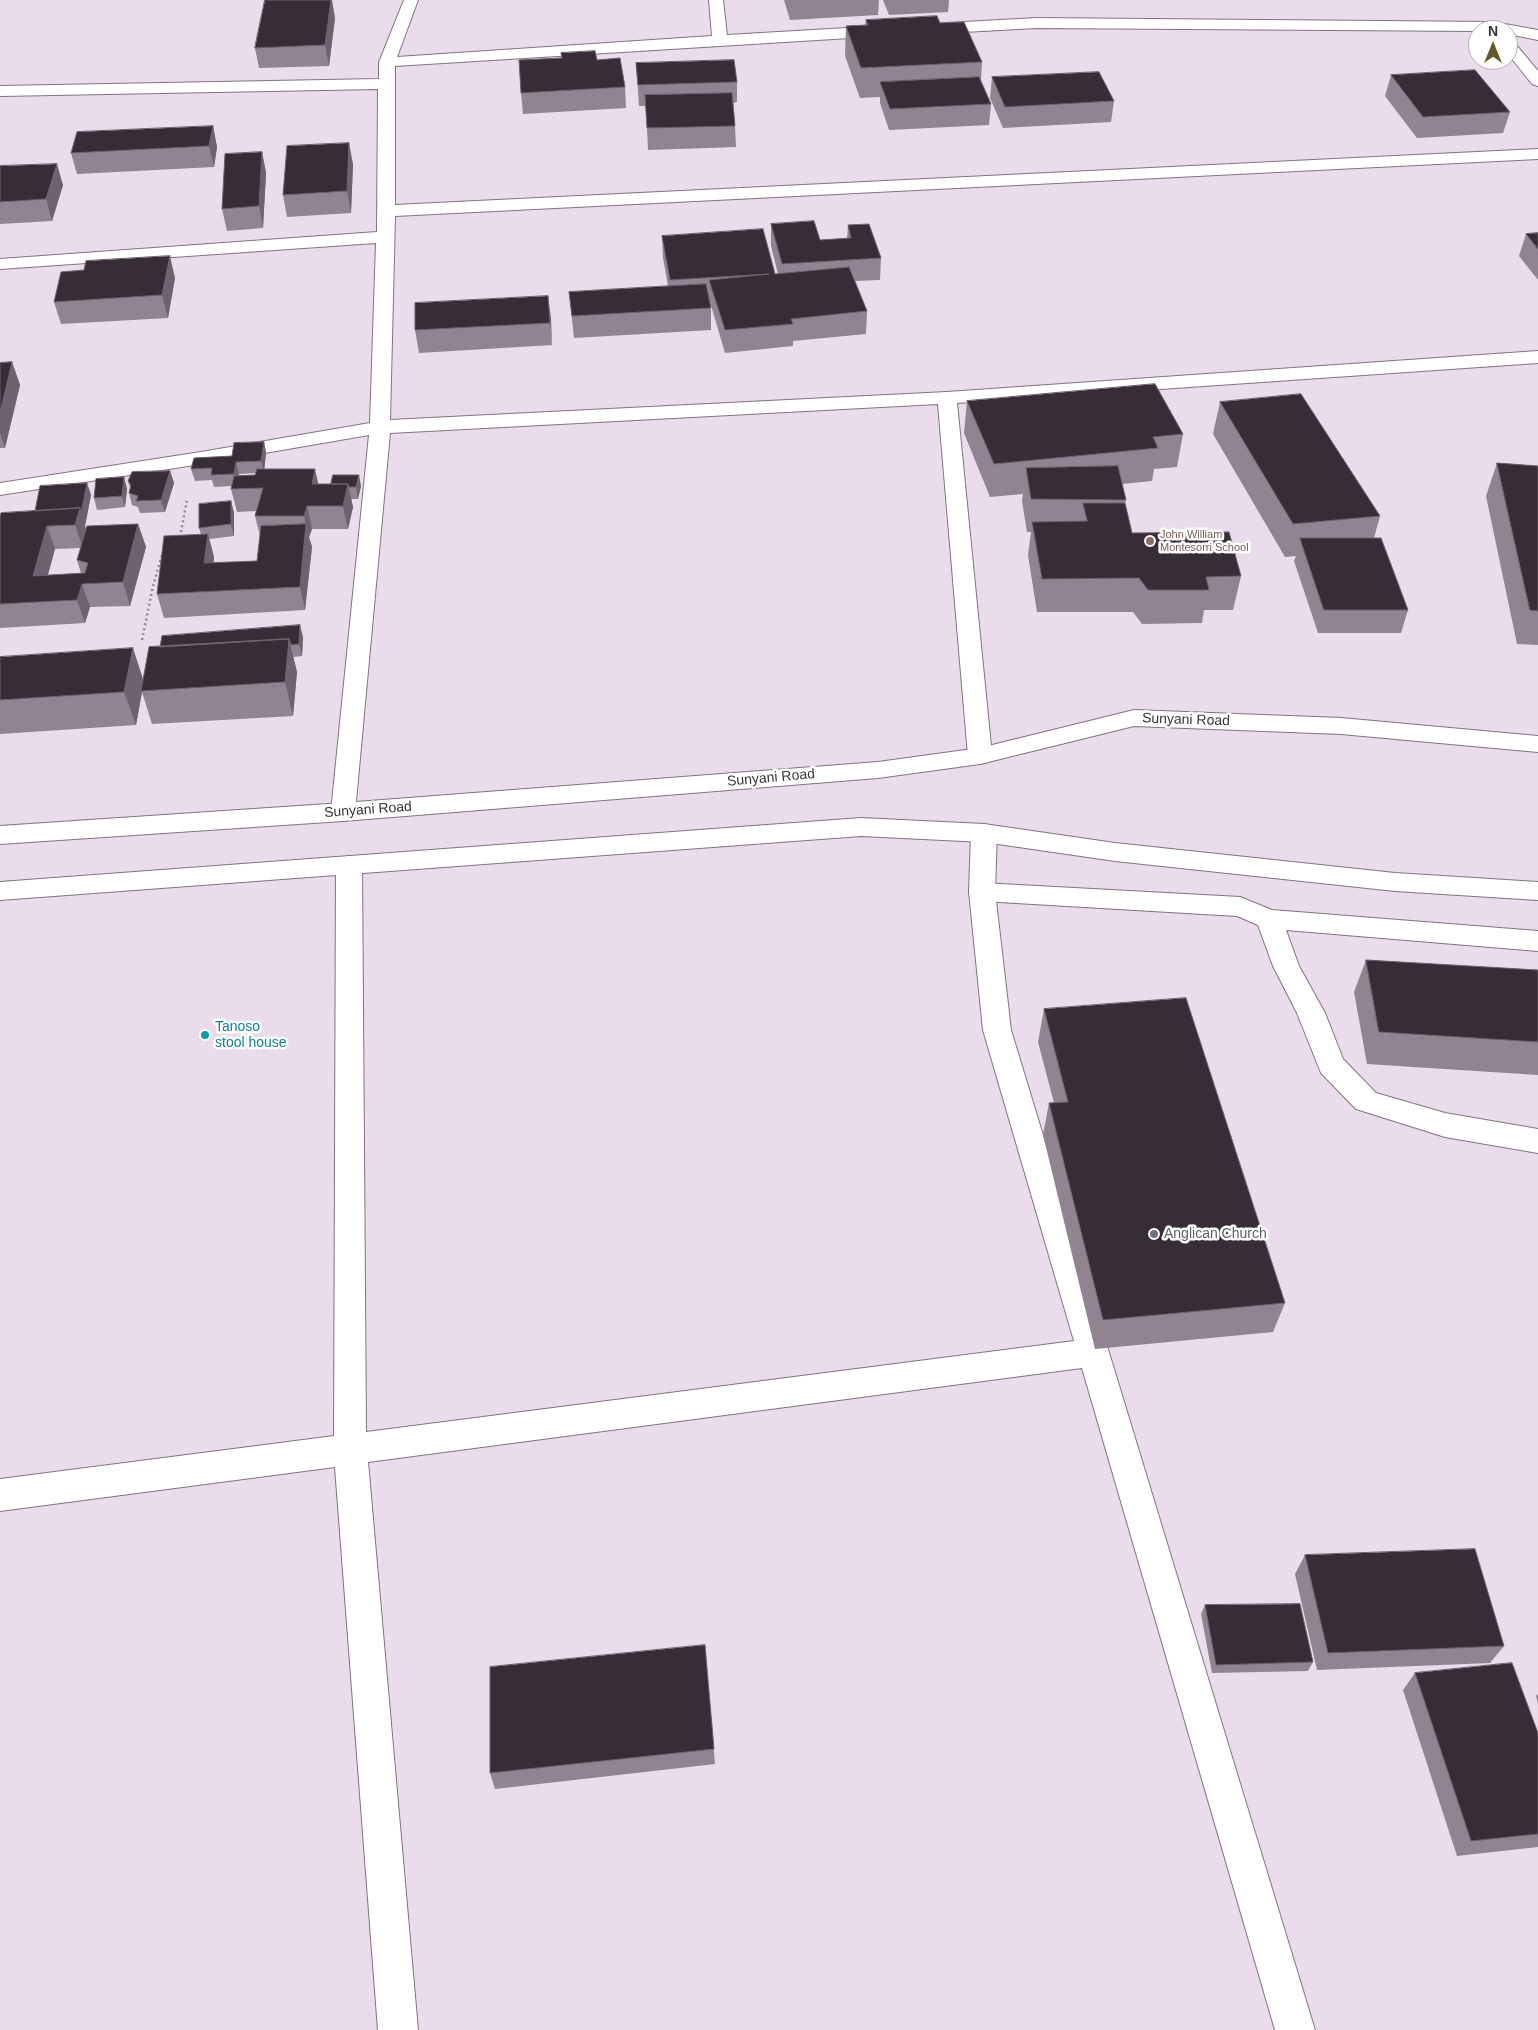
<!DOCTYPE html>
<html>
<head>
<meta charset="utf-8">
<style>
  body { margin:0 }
  #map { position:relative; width:1538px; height:2030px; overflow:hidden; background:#eadcea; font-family:Arial,sans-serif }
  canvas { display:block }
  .north { position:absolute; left:1468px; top:20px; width:50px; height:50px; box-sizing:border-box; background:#fff; border:1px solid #b0aeb0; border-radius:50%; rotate:0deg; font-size:14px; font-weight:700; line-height:20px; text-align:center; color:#3a343a }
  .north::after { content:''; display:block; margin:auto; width:18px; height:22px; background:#635a26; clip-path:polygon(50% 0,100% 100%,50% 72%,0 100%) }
</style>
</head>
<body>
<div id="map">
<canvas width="1538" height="2030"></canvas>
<div class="north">N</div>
</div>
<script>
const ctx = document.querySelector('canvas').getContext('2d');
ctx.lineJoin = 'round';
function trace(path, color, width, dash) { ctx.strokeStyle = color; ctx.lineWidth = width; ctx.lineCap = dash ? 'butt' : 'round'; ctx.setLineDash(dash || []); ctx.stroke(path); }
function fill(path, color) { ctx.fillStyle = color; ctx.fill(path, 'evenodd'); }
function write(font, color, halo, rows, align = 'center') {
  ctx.font = font + ' Arial,sans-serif'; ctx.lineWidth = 5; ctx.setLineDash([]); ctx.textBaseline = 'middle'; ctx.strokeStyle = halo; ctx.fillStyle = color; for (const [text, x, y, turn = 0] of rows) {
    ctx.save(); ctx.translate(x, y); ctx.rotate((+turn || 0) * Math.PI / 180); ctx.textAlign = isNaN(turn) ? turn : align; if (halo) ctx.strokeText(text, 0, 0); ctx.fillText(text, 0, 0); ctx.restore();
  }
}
const lane = new Path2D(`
  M982,883L1240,897L1272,910L1538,931V951L1286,930L1299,966L1325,1013L1343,1059L1376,1093L1445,1113L1538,1129V1153L1445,1137L1356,1109L1321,1073L1297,1013L1273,966L1258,925L1237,916L982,901L973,899L969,892L973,885Z`);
const street = new Path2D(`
  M404,0H418L397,57L712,36L709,0H723L727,35L882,26L887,28L890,31L887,34L882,36L395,66V205L1538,149V159L395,216L390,420L947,392L1538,351V363L957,403L992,756L989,762L980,764L971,762L968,756L938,404L390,433L355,812L352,818L343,821L334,818L331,812L369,435L201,464L0,495V483L201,452L370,423L376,243L0,269V259L377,232L378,89L0,96V86L379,79V62Z
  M1036,18L1494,22L1538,30V40L1508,34V30L1478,31L1036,28L928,34L923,32L920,29L923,26L928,24Z
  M1508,39L1513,41L1538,71V86L1532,84L1508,54Z
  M984,824L993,827L997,833L995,892L1011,1030L1315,2030H1275L1082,1368L368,1462L418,2030H378L335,1467L0,1511V1479L334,1436L336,865L340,859L349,856L358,859L362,865L366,1432L1074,1341L983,1030L969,892L971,833L975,827Z`);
const primary = new Path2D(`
  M1134,710L1341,718L1538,736V752L1341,734L1134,726L980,764L878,778L343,821L0,844V826L343,803L878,762L980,748Z
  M861,818L984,824L1115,843L1395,873L1538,882V900L1395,891L1115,861L984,842L861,836L0,900V882Z`);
trace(lane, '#807480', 2);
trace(street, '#807480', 2);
trace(primary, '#807480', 2);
trace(new Path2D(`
  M180,537L187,500
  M142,640L153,586L162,555`), '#918791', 2.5, [2, 3]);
fill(lane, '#fff');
fill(street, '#fff');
fill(primary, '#fff');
fill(new Path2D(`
  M784,0H879L878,15L790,20Z
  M883,0H949L948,12L889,15Z
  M335,18L329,66L259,68L255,48Z
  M866,20L940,23L982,62L981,80L991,104L989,125L889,130L880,103V97L860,98L845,56L846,26L865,25Z
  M561,53L625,87L626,108L523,114L521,93L562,58Z
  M636,63L737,82V102L733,103L735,126L736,147L648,150L646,106H639Z
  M1391,75L1510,112L1503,133L1417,138L1385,96Z
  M992,77L1114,101L1111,122L1003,128L990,98Z
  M213,126L217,147L214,167L77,174L71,153Z
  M262,152L266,173L263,228L227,231L222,209Z
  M353,164L351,213L287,217L283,195Z
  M0,166L63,185L52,221L0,224Z
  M771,224L820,240L847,239L848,225L881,258L880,280L855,281L867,311L866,334L793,341V346L725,353L710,302V300H709L711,308V330L574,338L569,292L668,286L663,258L662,236L775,274H778L771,246Z
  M1538,233V280L1519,256L1526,234Z
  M175,278L168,318L61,324L54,302Z
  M548,296L552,345L419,353L415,330Z
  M12,362L20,385L5,448H0V363Z
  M967,401L1183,434L1177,467L1154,469L1152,481L1122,484L1126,500L1125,504L1132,533L1241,576L1233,610H1204L1202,623L1142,624L1133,612H1037L1028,555L1031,532H1027L1022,501L1023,494L990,497L964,433Z
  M1220,402L1380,516L1374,538L1408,610L1401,633H1318L1294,561L1296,556L1285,557L1213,434Z
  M264,442L266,453L264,469L318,484L361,486L358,499H351L353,507L348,529H312L309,537L312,547L305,610L164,618L157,594L201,535L199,528L231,501L234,513V536L209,539L214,557V563L257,561L260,536L255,516L256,511L237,512L231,489V486L214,487L212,480L195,481L191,469L232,456ZM256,473L255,475H239V474Z
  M1497,463L1538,466V645L1517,644L1486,496Z
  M170,471L174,483L165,512L140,513L138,507L132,505L129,493L130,488L128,481Z
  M124,477L127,489L125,507L97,510L94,498Z
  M87,483L91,495L85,526L86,529L138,524L146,547L130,606L90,607L85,623L0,628V517L35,511ZM81,548L77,560L81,573L48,575L55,549Z
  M303,637L302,656L293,657L297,672L293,716L152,724L142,692L136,725L0,734V657L143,680Z
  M1366,960L1538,970V1075L1367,1064L1354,992Z
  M1044,1009L1285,1303L1273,1332L1095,1349L1043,1135L1049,1103H1054L1038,1042Z
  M1305,1555L1504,1646L1490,1663L1317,1670L1295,1574Z
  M1205,1605L1313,1662L1308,1671L1212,1673L1201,1614Z
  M705,1645L715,1764L495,1789L490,1773Z
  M1415,1673L1538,1733V1847L1457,1856L1403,1690Z
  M1538,1694V1704L1536,1696Z`), '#908490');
fill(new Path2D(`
  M331,0H332L335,18L329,66L325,45Z
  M213,126L217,147L214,167L209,146Z
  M349,143L353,164L351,213L347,191Z
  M262,152L266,173L263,228L259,206Z
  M57,164L63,185L52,221L46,199Z
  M170,256L175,278L168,318L162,295Z
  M548,296L551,318L552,345L550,323Z
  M12,362L20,385L5,448L0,433V413Z
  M264,442L266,453L264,473L261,461Z
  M236,462L239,474L237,486L234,474Z
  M315,469L320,492L312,484Z
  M170,471L174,483L165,512L161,500Z
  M359,475L361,486L358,499L356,487Z
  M124,477L127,489L125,507L122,496Z
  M87,483L91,495L85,526L87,532L83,548L75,525Z
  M348,484L353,507L348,529L343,506Z
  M231,501L234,513V536L231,524Z
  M307,506L312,529L309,537L312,547L305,610L300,587L306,526L304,516Z
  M138,524L146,547L130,606L123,582Z
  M47,526L55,549L41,599L33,576Z
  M208,534L214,557L210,586L204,563Z
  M82,584L90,607L85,623L77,600Z
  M300,625L303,637L302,656L299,644Z
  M289,639L297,672L293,716L285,682Z
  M133,648L144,682L141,691L142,692L136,725L124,692Z`), '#6d626d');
const building = new Path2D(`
  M265,0H331L325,45L255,48Z
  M937,16L940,23L964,22L982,62L861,68L846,26L868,25L866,20Z
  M595,51L597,60L620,58L625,87L521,93L519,60L562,58L561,53Z
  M734,60L737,82L638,85L636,63Z
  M1475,70L1510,112L1423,117L1391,75Z
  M1099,72L1114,101L1005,107L992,77Z
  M979,77L991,104L890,109L880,82Z
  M732,93L735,126L647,128L645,95Z
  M213,126L209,146L71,153L77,132Z
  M349,143L347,191L283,195L287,146Z
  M262,152L259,206L222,209L225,154Z
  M57,164L46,199L0,202V166Z
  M814,221L820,240L851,238L848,225L869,224L881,258L782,264L771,224Z
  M763,229L775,274L849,267L867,311L791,319L793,324L725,330L709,280L769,274L670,280L662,236Z
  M1538,233V249L1526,234Z
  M170,256L162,295L54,302L61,272L84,270L86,261Z
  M706,284L711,308L572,316L569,292Z
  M548,296L550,323L415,330V303Z
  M12,362L0,413V363Z
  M1155,384L1183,434L1153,437L1158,448L994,464L967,401Z
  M1301,394L1380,516L1293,524L1220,402Z
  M264,442L261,461L236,462L234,474L211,475L212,468L191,469L194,458L232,456L234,443Z
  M1497,463L1538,466V611L1530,610Z
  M1118,466L1126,500L1031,499L1026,468Z
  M257,469H315L312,484H348L343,506H307L304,516H255L263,488L231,489L234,476L255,475Z
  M170,471L161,500L136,501L138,496L129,493L131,485L128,481L132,472Z
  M333,475H359L356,487H349L348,484H331Z
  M124,477L122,496L94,498L96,479Z
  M87,483L81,514L80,508L35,511L40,486Z
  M231,501V524L199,528V504Z
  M1083,503H1125L1132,533L1229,532L1241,576L1206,577L1209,590H1148L1139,578L1042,579L1032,522L1087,521Z
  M80,508L75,525L47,526L33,576L85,573L88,563L77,560L87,526L138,524L123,582L82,584L77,600L0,604V517L1,513Z
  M306,524L300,587L157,594L164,536L208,534L204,563L257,561L261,526Z
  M1300,538H1381L1408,610H1324Z
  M300,625L299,644L291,645L289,639L160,647L162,636Z
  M289,639L285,682L141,691L149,647Z
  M133,648L124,692L0,700V657Z
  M1366,960L1538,970V1042L1379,1032Z
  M1186,998L1285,1303L1103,1320L1049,1103L1068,1102L1044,1009Z
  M1475,1549L1504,1646L1328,1653L1305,1555Z
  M1300,1604L1313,1662L1216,1665L1205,1605Z
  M705,1645L714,1749L490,1773V1667Z
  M1512,1663L1538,1733V1834L1471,1841L1415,1673Z`);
fill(building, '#372d37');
trace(building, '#6d626d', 1);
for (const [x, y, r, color] of [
  [1150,541,5,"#8d6e63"],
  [205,1035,5,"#0f9aa8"],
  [1154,1234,5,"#6b7280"]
]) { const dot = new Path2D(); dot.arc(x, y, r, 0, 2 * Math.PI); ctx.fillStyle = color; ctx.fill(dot); trace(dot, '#fff', 2); }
write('11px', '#785e54', '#fff', [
  ["John William",1160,535],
  ["Montesorri School",1160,548]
], 'left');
write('14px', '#3a343a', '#fff', [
  ["Sunyani Road",1186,720,2],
  ["Sunyani Road",771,778,-5],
  ["Sunyani Road",368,810,-4]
]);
write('14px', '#0d838f', '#fff', [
  ["Tanoso",215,1027],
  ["stool house",215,1043]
], 'left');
write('14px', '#5b616d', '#fff', [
  ["Anglican Church",1164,1234]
], 'left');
</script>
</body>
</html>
